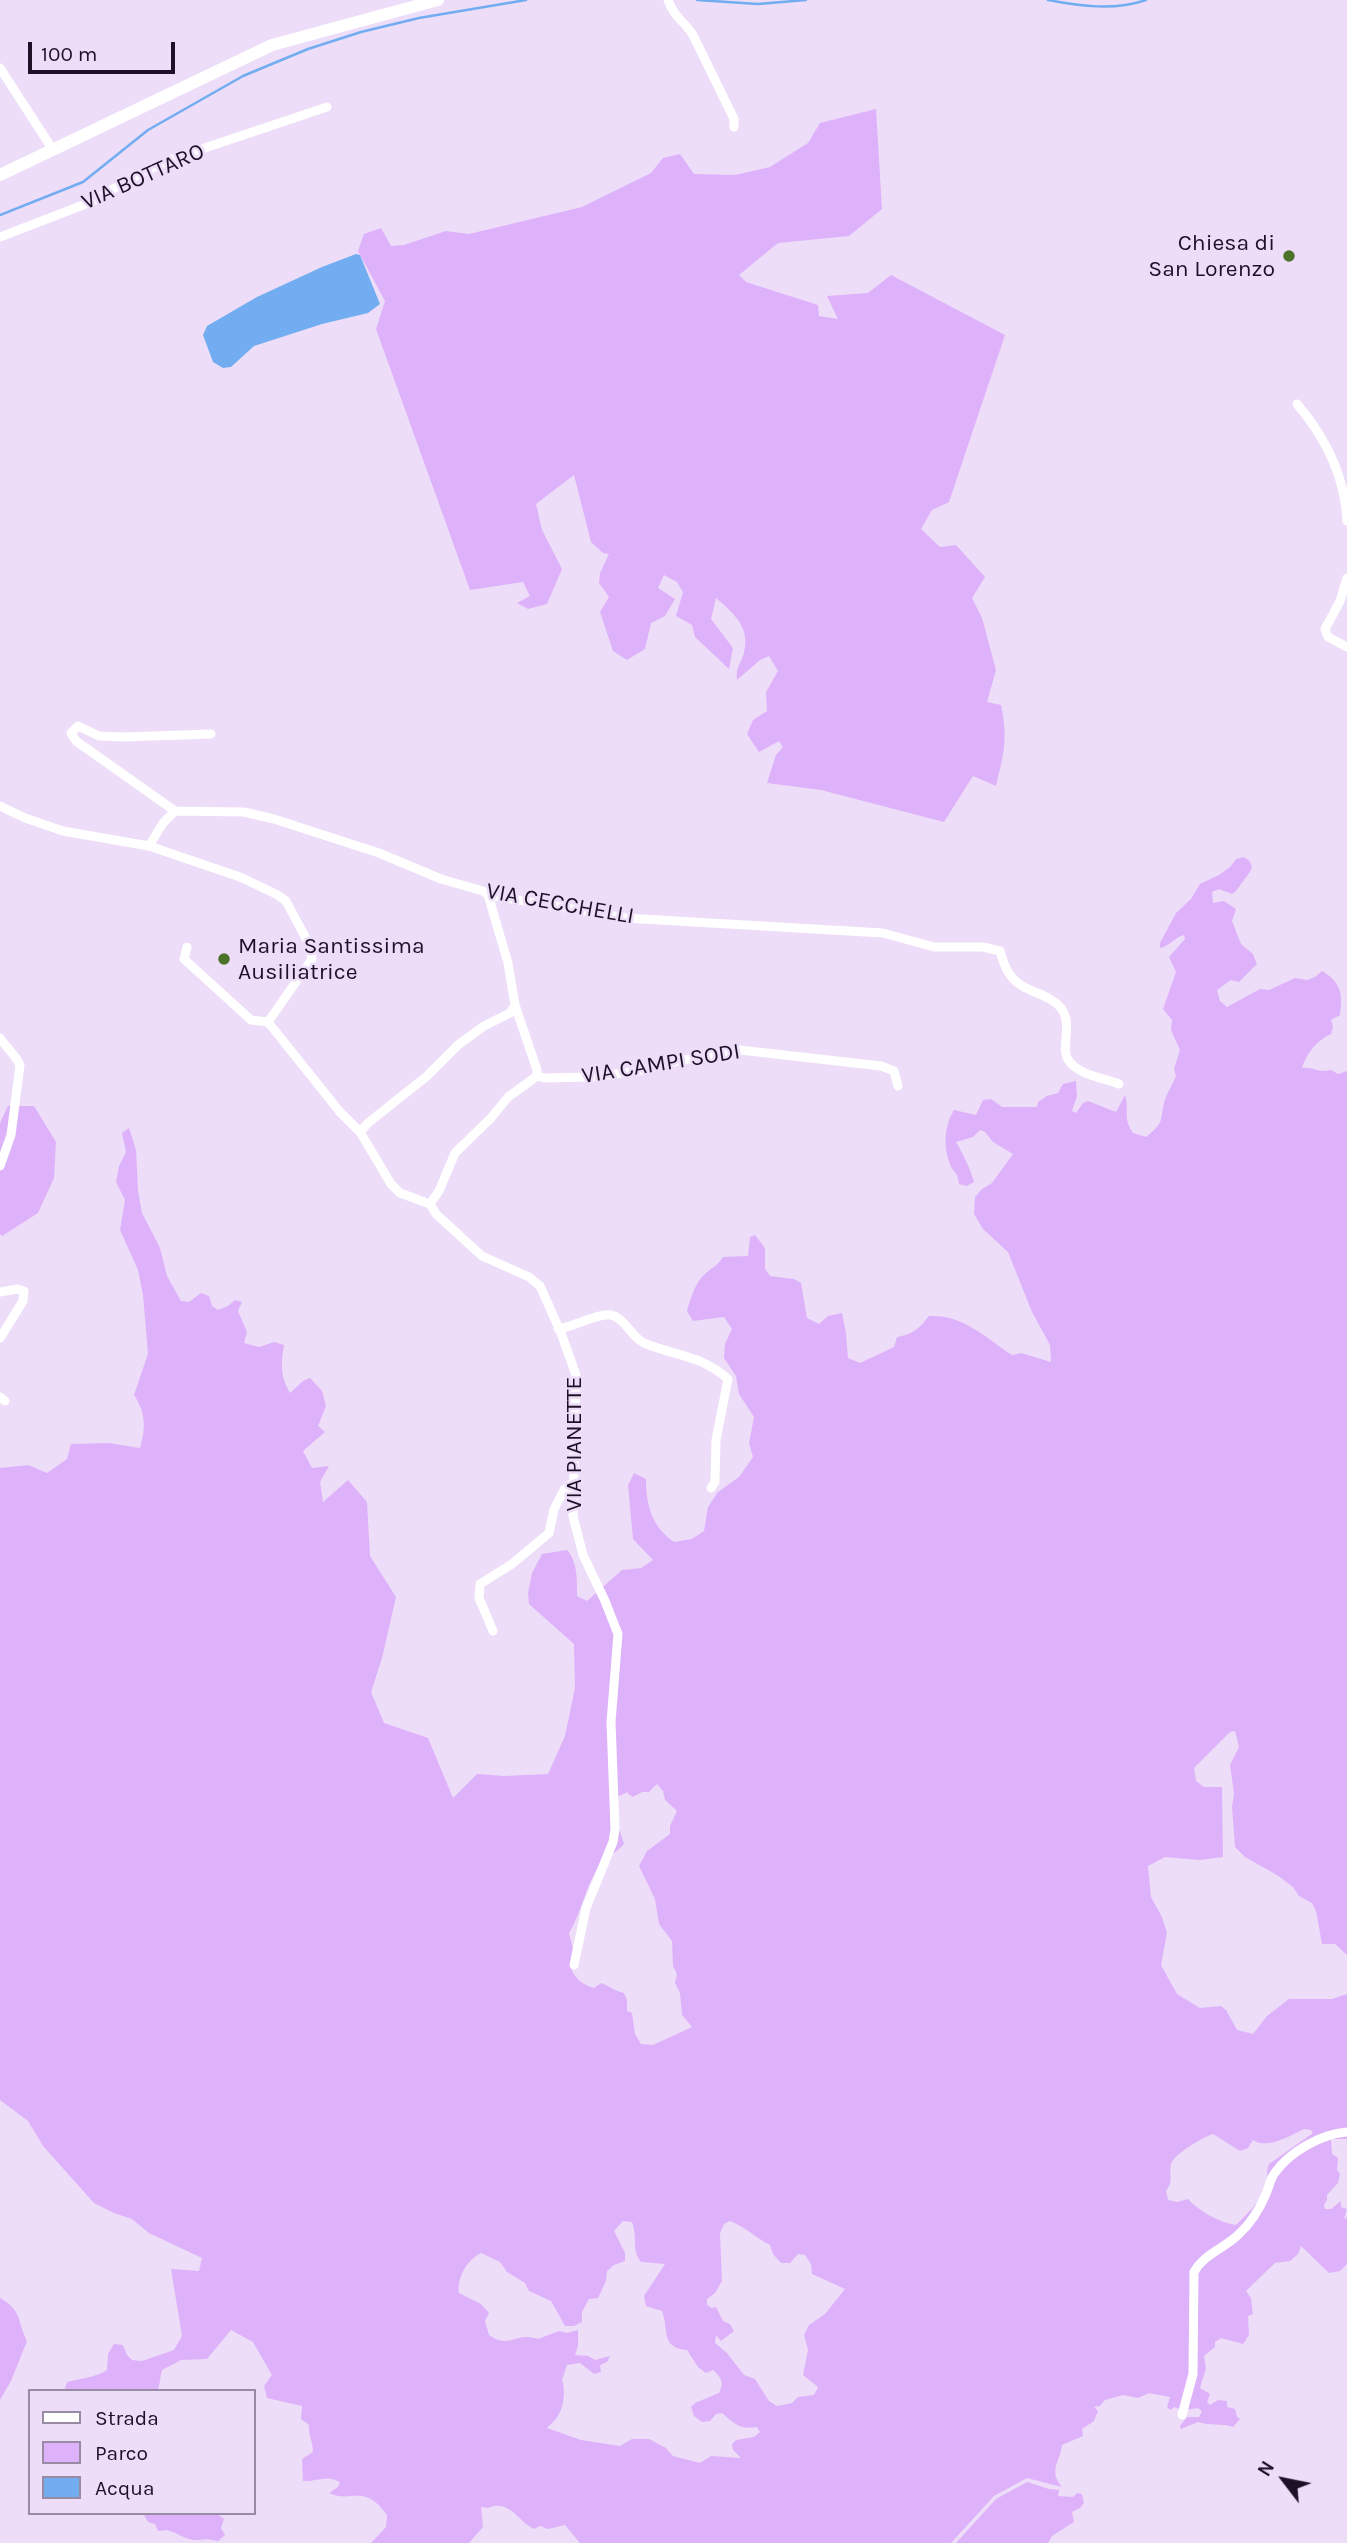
<!DOCTYPE html>
<html>
<head>
<meta charset="utf-8">
<style>
  body { margin:0 }
  #map { position:relative; width:1347px; height:2543px; overflow:hidden; background:#edddf8; font-family:Karla,sans-serif }
  canvas { display:block }
  .legend { position:absolute; left:28px; top:2389px; width:228px; height:126px; box-sizing:border-box; background:#edddf8; border:2px solid #9a8ba4; margin:0; padding:9px 12px; list-style:none; font-size:21px; color:#1e1027 }
  .legend li { display:flex; align-items:center; gap:14px; height:35px }
  .legend b { width:35px; border:2px solid #9a8ba4 }
  .north { position:absolute; left:1249px; top:2445px; width:70px; height:70px; -webkit-text-stroke:5px #edddf8; paint-order:stroke; rotate:302deg; font-size:19px; font-weight:700; line-height:28px; text-align:center; color:#1e1027 }
  .north::after { content:''; display:block; margin:auto; width:24px; height:32px; background:#1e1027; clip-path:polygon(50% 0,100% 100%,50% 72%,0 100%) }
  .scale { position:absolute; left:28px; top:42px; width:147px; height:32px; box-sizing:border-box; border:4px solid #1e1027; border-top:0; padding-left:9px; font-size:21px; line-height:24px; white-space:nowrap; color:#1e1027; -webkit-text-stroke:5px #edddf8; paint-order:stroke }
</style>
</head>
<body>
<div id="map">
<canvas width="1347" height="2543"></canvas>
<ul class="legend">
<li><b style="height:9px;background:#fff"></b>Strada</li>
<li><b style="height:19px;background:#deb2fa"></b>Parco</li>
<li><b style="height:19px;background:#71adf0"></b>Acqua</li>
</ul>
<div class="north">N</div>
<div class="scale">100 m</div>
</div>
<script>
const ctx = document.querySelector('canvas').getContext('2d');
ctx.lineJoin = 'round';
function fill(path, color) { ctx.fillStyle = color; ctx.fill(path, 'evenodd'); }
function trace(path, color, width, dash) { ctx.strokeStyle = color; ctx.lineWidth = width; ctx.lineCap = dash ? 'butt' : 'round'; ctx.setLineDash(dash || []); ctx.stroke(path); }
function write(font, color, halo, rows, align = 'center') {
  ctx.font = font + ' Karla,sans-serif'; ctx.lineWidth = 5; ctx.setLineDash([]); ctx.textBaseline = 'middle'; ctx.strokeStyle = halo; ctx.fillStyle = color; for (const [text, x, y, turn = 0] of rows) {
    ctx.save(); ctx.translate(x, y); ctx.rotate((+turn || 0) * Math.PI / 180); ctx.textAlign = isNaN(turn) ? turn : align; if (halo) ctx.strokeText(text, 0, 0); ctx.fillText(text, 0, 0); ctx.restore();
  }
}
fill(new Path2D(`
  M876,109L882,209L849,236L778,243L739,275L746,282L818,305L819,316L838,319L827,296L868,293L891,275L1005,335L949,502L932,510L921,529L940,547L956,545L985,577L972,598L982,618L996,670L987,702L1001,705C1008,739 1004,753 996,786L973,776L944,822L821,790L767,783L776,755L783,747L779,741L759,752L747,734L753,720L767,711L766,692L778,671L769,656L760,660L737,680C736,670 738,667 742,659C753,630 736,615 716,598L711,619L733,648L729,669L695,637L692,625L676,616L683,592L677,582L664,575L658,588L675,599L665,616L651,623L645,649L627,660L613,651L600,612L609,597L599,583L600,573L609,554L603,553L591,542L574,475L536,504L542,530L562,569L547,604L528,609L517,603L530,596L523,582L470,590L376,329L385,301L358,251L364,234L381,228L391,246L404,245L446,231L469,234L582,207L651,173L663,158L680,154L694,174L735,175L770,167L808,143L820,123Z
  M1244,857C1257,865 1251,871 1244,880C1239,886 1238,890 1232,894L1219,889L1212,892L1213,903L1224,901L1236,909L1232,921L1241,944L1253,954L1257,964L1239,982L1231,980L1217,990L1220,1001L1227,1007L1260,989L1269,990L1295,978L1307,980L1315,977L1322,971C1341,982 1343,994 1340,1015L1331,1020L1333,1026L1331,1034C1317,1040 1306,1054 1302,1068C1314,1066 1315,1073 1331,1070L1338,1074L1347,1071V1955L1335,1944H1322L1316,1911L1312,1903L1299,1896L1293,1887L1277,1875L1245,1857L1235,1847L1232,1807L1234,1793L1230,1765L1239,1747L1235,1731L1230,1732L1194,1768L1196,1781L1204,1787H1222L1223,1857L1200,1860L1165,1857L1148,1866L1151,1897L1162,1917L1167,1933L1161,1965L1177,1994L1200,2008L1221,2006L1226,2010L1237,2030L1253,2034L1267,2016L1289,1999H1332L1347,1994V2129L1294,2151L1237,2233L1198,2261L1191,2373L1181,2410L1175,2407L1170,2410L1167,2407L1170,2397L1149,2393L1138,2398L1123,2395L1105,2400L1100,2406L1094,2407L1098,2411L1094,2421L1082,2429L1083,2436L1062,2445C1060,2462 1048,2470 1062,2487L1027,2478L994,2496L951,2543H580L565,2525L548,2529L540,2526L534,2529C517,2521 510,2499 488,2508L481,2507L483,2527L469,2543H371L386,2527L387,2515C363,2482 352,2504 329,2493L338,2487L340,2482C326,2474 317,2482 303,2481L302,2459L313,2452C313,2442 308,2435 309,2425L301,2419L302,2406L267,2398L264,2386L272,2375L253,2342L231,2330L207,2359L181,2360L162,2370L158,2391H64L67,2382C82,2378 94,2378 107,2370L108,2354L114,2344L123,2345L127,2355L132,2360L142,2361L174,2350L182,2336L171,2269L199,2271L202,2258L149,2233L132,2219L114,2213L94,2203L43,2146L28,2121L0,2100V1468L28,1465L47,1473L67,1459L71,1444L109,1443L140,1448C146,1427 146,1414 134,1395L148,1354L143,1295L138,1270L120,1230L125,1200L116,1182L119,1166L126,1152L122,1133L129,1128L136,1150L138,1191L142,1213L160,1248L167,1276L181,1301L189,1302L201,1293L209,1296L212,1306L218,1310L228,1306L235,1300L242,1302L238,1311L247,1332L244,1343L259,1347L274,1342L284,1345C281,1364 280,1376 290,1393L303,1381L310,1378L322,1391L326,1406L318,1426L325,1432L303,1451L312,1468L329,1466L320,1482L323,1502L348,1480L367,1502L370,1556L396,1597L382,1658L371,1692L384,1723L428,1738L453,1798L477,1774L504,1776L548,1774L565,1736L575,1688L574,1644L529,1604L528,1593L532,1573L542,1554L567,1550C578,1562 577,1581 577,1596L587,1601L622,1570L641,1568L653,1560L633,1539L628,1485L634,1473L646,1479C646,1505 652,1527 674,1542L692,1539L704,1531L708,1507L718,1492L739,1477L753,1457L749,1443L754,1417L739,1394L736,1376L724,1358L725,1344L732,1329L724,1317L693,1321L687,1311C691,1298 695,1282 706,1273C713,1267 718,1265 723,1257L748,1256L750,1237L755,1235L765,1248V1269L770,1276L794,1279L801,1283L807,1318L819,1324L828,1316L842,1313L846,1333L848,1358L860,1363L894,1347L897,1337C913,1334 919,1329 929,1316C963,1314 986,1338 1012,1355L1021,1353L1051,1362L1050,1345L1032,1312L1008,1252L983,1229L974,1214L975,1197L982,1189L992,1183L1013,1154L993,1142L985,1132L980,1130L973,1137L956,1142C961,1150 972,1172 974,1182L967,1186L959,1184C958,1172 954,1174 950,1164C943,1147 944,1126 954,1110L976,1115L983,1100L991,1099L1002,1107H1037L1038,1102L1047,1096L1058,1093L1063,1084L1076,1081L1077,1096L1072,1111L1076,1113L1083,1103L1088,1101L1116,1112L1125,1095C1130,1112 1122,1116 1133,1133L1146,1137C1168,1120 1158,1118 1166,1097C1169,1090 1173,1083 1176,1076L1174,1069L1180,1050L1171,1030L1172,1020L1163,1009L1176,972L1169,957L1185,939L1184,935C1175,937 1170,946 1160,948V943L1176,913L1191,899L1200,884L1219,875L1230,867L1236,859ZM657,1784L663,1791L665,1800L677,1811L670,1826V1834L647,1851L639,1866L655,1899L659,1924L672,1941L673,1966L677,1974L675,1983L680,1993L682,2015L692,2027L653,2045L641,2044L635,2034L632,2013L627,2011V2000L624,1993C614,1991 610,1986 601,1983L594,1988C583,1985 570,1976 571,1963C571,1958 573,1956 573,1951C573,1945 570,1939 569,1933C581,1914 584,1891 596,1871C602,1861 616,1853 624,1844L610,1800L628,1792V1794L633,1797L642,1792H649ZM1304,2129L1311,2130L1313,2133L1269,2164C1266,2171 1268,2174 1267,2181C1264,2199 1248,2213 1236,2225C1220,2223 1199,2211 1188,2199L1177,2202L1168,2200L1166,2191C1175,2179 1168,2176 1171,2164C1174,2154 1203,2137 1213,2134L1240,2151L1248,2148L1253,2140C1267,2150 1289,2136 1304,2129ZM623,2221L632,2222C638,2239 631,2249 641,2262L665,2264L644,2296L646,2306L662,2311C669,2329 660,2348 687,2350L698,2367L706,2373L713,2370C722,2378 724,2383 719,2393L695,2403L691,2407L694,2416L702,2422L710,2421L716,2414L722,2413C735,2424 740,2430 757,2427L760,2432L754,2437L736,2440L732,2444L733,2450L741,2458L711,2456L700,2463L673,2456L666,2448L649,2439H632L620,2446L581,2440L547,2428C549,2425 553,2423 555,2420C564,2410 566,2391 562,2380L567,2365L580,2363L594,2374L601,2372L600,2365L607,2362L610,2356L595,2360L588,2356L575,2355L578,2346V2330L567,2333L559,2331L538,2339C515,2331 510,2350 489,2335L485,2321L489,2313L481,2304L459,2293C457,2277 467,2260 481,2253L500,2262L507,2272L525,2283L529,2291L551,2301L565,2326H574L582,2322V2312L589,2299L598,2298L606,2281L607,2271L614,2265L625,2261V2253L614,2231ZM730,2221C744,2226 756,2238 770,2245L773,2254L781,2263H790L798,2254L805,2255L811,2264L812,2274L845,2289L825,2314L809,2325L804,2335L808,2350L803,2375L818,2387L814,2395L798,2397L792,2403L777,2406L769,2401L755,2379L744,2375L727,2353L715,2343L716,2335L721,2341L734,2331L730,2324L723,2321L716,2307L712,2308L707,2305V2299L715,2293L722,2281L720,2233L724,2224Z
  M8,1106H34L56,1142L54,1178L38,1213L2,1236L0,1234V1123Z
  M1347,2134V2139H1331L1332,2154L1338,2158L1337,2170L1340,2174L1338,2183L1327,2195V2200L1324,2205L1325,2209H1331L1341,2201V2207L1347,2209L1344,2219L1347,2217V2264L1340,2271L1329,2273L1301,2246L1298,2254L1290,2261L1275,2263L1248,2289L1246,2291L1251,2298L1253,2314L1248,2316L1249,2335L1243,2344L1221,2338L1215,2342V2347L1204,2356L1206,2368L1200,2388L1210,2394L1207,2402L1210,2405L1218,2400L1227,2401V2407L1235,2409L1237,2417L1240,2419L1233,2427C1221,2423 1210,2426 1198,2422L1181,2429L1180,2426L1187,2417H1199L1202,2411L1198,2408L1185,2410L1195,2374L1197,2272L1201,2264L1240,2236L1282,2168L1315,2143Z
  M0,2298C22,2310 17,2321 27,2341L11,2381L0,2400Z
  M1027,2482L1049,2489L1059,2490L1058,2496L1073,2497L1077,2493L1082,2494L1084,2503L1080,2508L1072,2512L1074,2522L1052,2536L1048,2543H956L996,2499Z
  M143,2513H216L224,2519L221,2528L225,2535L218,2541L206,2539C187,2543 183,2535 170,2531C166,2529 162,2531 158,2531L155,2524L148,2522Z`), '#deb2fa');
fill(new Path2D(`
  M356,254L360,255L380,304L368,313L322,324L254,346L231,367L223,368L213,362L203,335L207,326L257,297L322,267Z`), '#71adf0');
trace(new Path2D(`
  M697,0L758,4L806,0
  M1048,0C1080,6 1114,11 1146,0
  M0,215L83,182L148,130L243,76L308,49L361,32L419,18L526,0`), '#71adf0', 2.5);
trace(new Path2D(`
  M668,0C674,17 684,21 693,35L734,119V127
  M0,68L53,150
  M0,237L91,202L132,178L172,159L327,107
  M1297,404C1325,437 1345,477 1347,521
  M1347,578L1340,601L1325,629L1328,637L1347,647
  M0,806L25,818L63,831L149,846L240,877L276,894L286,901L310,946L312,959L268,1022L340,1112L360,1132L391,1184L400,1193L430,1204
  M175,811L76,741L71,733L78,726L99,736L124,737L211,734
  M149,846L163,823L175,811L244,812L274,819L379,853L441,879L483,891L488,895L625,918L883,933L934,947H983L1000,951C1003,960 1005,970 1011,976C1023,993 1048,992 1061,1008C1074,1025 1059,1048 1069,1061C1079,1075 1104,1078 1119,1084
  M488,895L508,963L515,1005L537,1070V1076L508,1097L491,1118L455,1153L439,1191L430,1204L436,1214L482,1256L529,1277L540,1286L561,1333L576,1375L573,1516L583,1555L605,1601L618,1634L611,1722L615,1829L613,1842L586,1908L574,1965
  M187,947L184,959L251,1020L268,1022
  M0,1038C6,1048 15,1054 20,1065L11,1135L0,1166
  M537,1076L544,1078L592,1077L639,1071L678,1061L740,1050L881,1066L894,1071L898,1086
  M360,1132L368,1123L427,1076L458,1045L484,1026L510,1013L515,1005
  M0,1292L17,1289L24,1291L23,1301L0,1338
  M558,1329C573,1327 598,1313 611,1315C625,1318 631,1337 644,1343C675,1356 701,1355 728,1379L716,1440L715,1482L711,1488
  M0,1397L5,1401
  M493,1631L479,1598L480,1584L512,1564L549,1533L554,1509L564,1490L572,1483
  M1182,2415L1193,2374L1194,2272C1204,2254 1225,2248 1239,2234C1250,2224 1260,2208 1266,2194C1269,2187 1270,2180 1274,2174C1289,2152 1321,2134 1347,2132`), '#fff', 9);
trace(new Path2D(`
  M0,175L272,45L438,0`), '#fff', 12);
for (const [x, y, r, color] of [
  [1289,256,7,"#4e722b"],
  [224,959,7,"#4e722b"]
]) { const dot = new Path2D(); dot.arc(x, y, r, 0, 2 * Math.PI); ctx.fillStyle = color; ctx.fill(dot); trace(dot, '#edddf8', 2.5); }
write('23px', '#1e1027', '#edddf8', [
  ["VIA BOTTARO",143,177,-24],
  ["VIA CECCHELLI",560,904,10],
  ["VIA CAMPI SODI",661,1064,-9],
  ["VIA PIANETTE",574,1444,-90]
]);
write('23px', '#1e1027', '#edddf8', [
  ["Chiesa di",1275,243],
  ["San Lorenzo",1275,269],
  ["Maria Santissima",238,946,"left"],
  ["Ausiliatrice",238,972,"left"]
], 'right');
</script>
</body>
</html>
